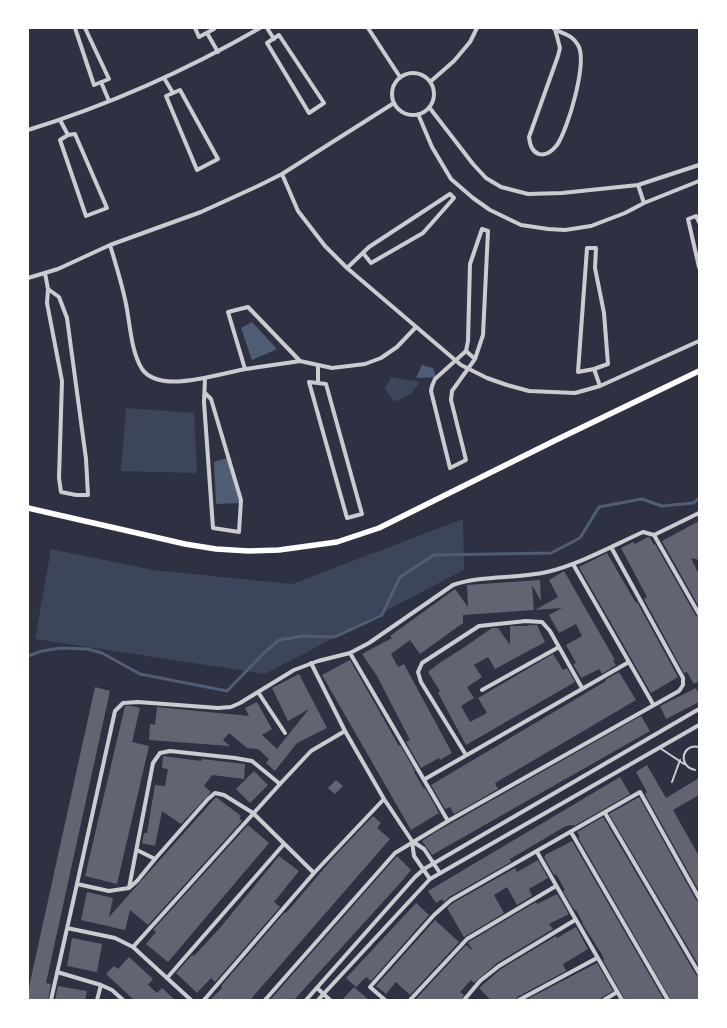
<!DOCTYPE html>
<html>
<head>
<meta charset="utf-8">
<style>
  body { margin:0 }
  #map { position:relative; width:727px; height:1028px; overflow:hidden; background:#2d3142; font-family:Helvetica,sans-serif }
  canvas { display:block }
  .frame { position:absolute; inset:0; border:29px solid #fff; pointer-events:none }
</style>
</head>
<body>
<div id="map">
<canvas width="727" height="1028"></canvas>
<div class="frame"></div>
</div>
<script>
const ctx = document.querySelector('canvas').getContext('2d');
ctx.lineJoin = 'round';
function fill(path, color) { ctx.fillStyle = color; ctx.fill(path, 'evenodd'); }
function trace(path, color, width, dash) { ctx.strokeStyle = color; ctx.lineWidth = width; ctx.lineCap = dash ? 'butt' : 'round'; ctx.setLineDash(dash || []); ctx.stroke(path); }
fill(new Path2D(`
  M391,377L420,382L411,394L394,402L385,389Z
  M126,408L194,413L197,470L196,473L121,471Z
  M463,519L464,570L265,674L35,639L51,549L153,570L292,584Z`), '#3c4559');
fill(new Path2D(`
  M252,322L277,349L252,360L241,328Z
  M422,365L433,368L436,377L416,378Z
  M227,458L241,503L216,504L214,462Z`), '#4f5d75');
trace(new Path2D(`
  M28,656L42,651L61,648L88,649L102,653L140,674L227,691L264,653L279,640L303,636L335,637L382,615L400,577L434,555L551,553L580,538L599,507L642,499L662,506L693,503L699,499`), '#4f5d75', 3);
fill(new Path2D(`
  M699,521V560L691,558L699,575V607L662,541Z
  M648,537L650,538L654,545L655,544L696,616L699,617V681L694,684L687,672L684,673L644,599L647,597L621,548L633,542L635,544Z
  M607,553L636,603L637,602L678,677L651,693L579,567Z
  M564,571L615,660L613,661L616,665L602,674L599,669L581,678L573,664L576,663L566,645L582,636L576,624L559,633L549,615L562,608L535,610L558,597L549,580Z
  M540,580L541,601L532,585L534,610L463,615V623L420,654L410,640L391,654L398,667L404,664L452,753L440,760L439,758L421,768L406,742L410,740L377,676L362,654L392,638L390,636L455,589L468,607L467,585Z
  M530,625H537L545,642L495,669L488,657L474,665L482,677L467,687L474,698L461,706L470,722L487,713L478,698L553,654L563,670L567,668L575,682L466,745L438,693L440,691L428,672L438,664L466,646L492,628H498L510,645V626H527Z
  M350,660L399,746L400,745L415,771L414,772L424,789L425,788L439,813L411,830L322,675Z
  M619,672L636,700L495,783L498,789L454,814L450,807L445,809L431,785L606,681L605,680Z
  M299,674L327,728L297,743L275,771L266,763L269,759L258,749L247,748L229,733L223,740L230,746L149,740L150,724L155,725L157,707L249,716L245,708L257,702L272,729L262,735L277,749L309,709L288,721L272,688Z
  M95,687L110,691L46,983L51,984L48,1000H28V993L31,978Z
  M696,688L699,695V702L666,719L660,706Z
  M125,706H131L140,708L132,742L149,746L117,884L85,876Z
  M641,716L650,731L432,855L425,845L422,841L436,832Z
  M163,756L201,761L202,759L245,764L244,779L212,775L204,786L211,792L181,824L162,811L155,846L142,843L144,833H147L155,785L165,786L168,769L162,768Z
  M647,765L666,798L699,778V795L673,810L699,856V891L645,794L647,792L636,772Z
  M254,771L268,785L250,803L236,789Z
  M620,777L630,794L574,826L573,825L566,826L510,859L511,862L449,897L444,902L442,899L436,903L428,891Z
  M336,780L343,786L335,794L328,788Z
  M216,797L241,816L239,818L242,821L148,925L130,910L125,930L81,920L87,892L113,898L109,917Z
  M639,797L696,900L699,901V966L609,814Z
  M373,816L381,823L377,828L390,839L250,1000H210L222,988L221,986L285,912L286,913L333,858Z
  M603,817L696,975L699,976V1000H671L578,837H580L577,832Z
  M248,825L269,843L168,962L146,944L156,932L153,930Z
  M572,841L664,1000H625L603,960L604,959L601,953L582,923H583L576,910L575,911L563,891L565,890L556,874L554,875L544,857L546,856L545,855Z
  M279,856L299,871L274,902L280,907L215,982L211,978L197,993L176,973L192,955L194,956L219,929Z
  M397,856L411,870L402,881L294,1000H270Z
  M538,860L548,878L529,889L532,896L517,905L507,887L494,895L504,913L464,937L447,908L453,903L515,868L517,872Z
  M557,894L569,914L549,924L553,929L497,963L474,983L471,980L460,992L464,995L461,1000L416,999L466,945L473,951L468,943L469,942L536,902L537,904Z
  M416,903L429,915L371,981L366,977L356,987L346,978Z
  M435,920L459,942L460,941L410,995L396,982L386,994L376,986Z
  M576,927L588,949L563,964L566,971L517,997L516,1000H491L479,988L501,969L556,936L557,938Z
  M72,938L102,944L97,972L67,966Z
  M129,957L153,979L148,985L157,993L162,988L175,1000H134L106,974L114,966L118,969Z
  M597,963L613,991L602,997L601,1000H526Z
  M58,986L87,991L85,1000H55Z
  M354,987L369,1000H342Z`), '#626471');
trace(new Path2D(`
  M660,748L684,764
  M695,770C677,766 682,743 699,747
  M672,782L680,760`), '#caccd0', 2);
trace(new Path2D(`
  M75,28L94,85L109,79L85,28
  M195,28L199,37L214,29V28
  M267,28L274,39
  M368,28L400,77
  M553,28C563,35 571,33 578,45C588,62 568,129 557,145C545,160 531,157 529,137L558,56L560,48L555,29
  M207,33L218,52
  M279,35L324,103L309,113L267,43Z
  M392 94a21 21 0 1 1 42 0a21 21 0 1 1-42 0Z
  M164,78L173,93
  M101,82L109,101
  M430,82L454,61L470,42L477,28
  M180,90L218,159L197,170L166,96Z
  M429,107L473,164L486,178L501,187L528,194L562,193L638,185L699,165
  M418,114L432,147L451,179L473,198L490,210L521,225L548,229L565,230L591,226L625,213L644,203L699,181
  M60,120L68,135
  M28,130C109,105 187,70 260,28
  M75,134L107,208L86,216L60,140L68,135Z
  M282,174L298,211L325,246L347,268L461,365L487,378L507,385L529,391L575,393L600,386L699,341
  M638,185L644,203
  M699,222L696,216L688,219L699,267
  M482,229L488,231L483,335L475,359L452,391L451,400L466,460L450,468L431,391L432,386L435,379L466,351L468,341L470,264Z
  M110,245C116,265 122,284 126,304C130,323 131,352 142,369C160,395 220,373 246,369C264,366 282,364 300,361
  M587,248H596L595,268L604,313L608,364L594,369L578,372Z
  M347,268L369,247L450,194L454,198L423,233L371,263L363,253
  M45,273L48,289L47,303L62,381L59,478L61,492L76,495H88L86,459L67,318L59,297L48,289
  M28,278L58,269L110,245L201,212L258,186L282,174L394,103
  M466,351L475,359
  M245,369L228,312L248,307L300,361L332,368L365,364L381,358L397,347L416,327
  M594,369L600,386
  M205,378L204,402L213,528L239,532L241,500L211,399L205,393
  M309,382L326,384L362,514L347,518Z
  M318,383V366
  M654,535L699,513
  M573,564L653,704
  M350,653L448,821
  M311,663L345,731L384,799L412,841L424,849L440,873
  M482,690L559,647
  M258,692L285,733
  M466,755L421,682L418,672L422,663L479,626L526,621L542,622L550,631L582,688
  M425,779L629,662
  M605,813L699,973
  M571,832L668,1000
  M412,841L414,856L430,879
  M137,850L155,859
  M537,852L622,1000
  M77,884L109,891L129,888L137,881L155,859L208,799L215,793L224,795L253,813L314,873
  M129,888L153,763L160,753L170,751L235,758L252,761L280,784
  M67,928L115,938L133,947L191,1000
  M133,947L280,784L311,751L345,731
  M57,972L101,985L112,990L123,1000
  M167,978L284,844
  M317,988L330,1000
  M51,1000L77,884L115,711L123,703L138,702L218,708L231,707L240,703L294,670L318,661L350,653L369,643L453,585C483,575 516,579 547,572C580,564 612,546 643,532L654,535L699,614
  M97,1000L101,985
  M204,1000L314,873L384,799
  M265,1000L395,853L448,821L679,691L683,685V678L611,547
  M306,1000L415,877L424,869L699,709
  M318,1000L430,879L699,725
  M385,1000L370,987L434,915L451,900L640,792L699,898
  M410,1000L467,939L556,886
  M464,1000L480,981L499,966L575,920
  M519,1000L597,958
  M604,1000L617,992`), '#caccd0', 4);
trace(new Path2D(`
  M28,508L185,544L216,549L249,551L279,550L337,542L379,528L556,440L699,371`), '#fff', 5.5);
</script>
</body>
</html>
